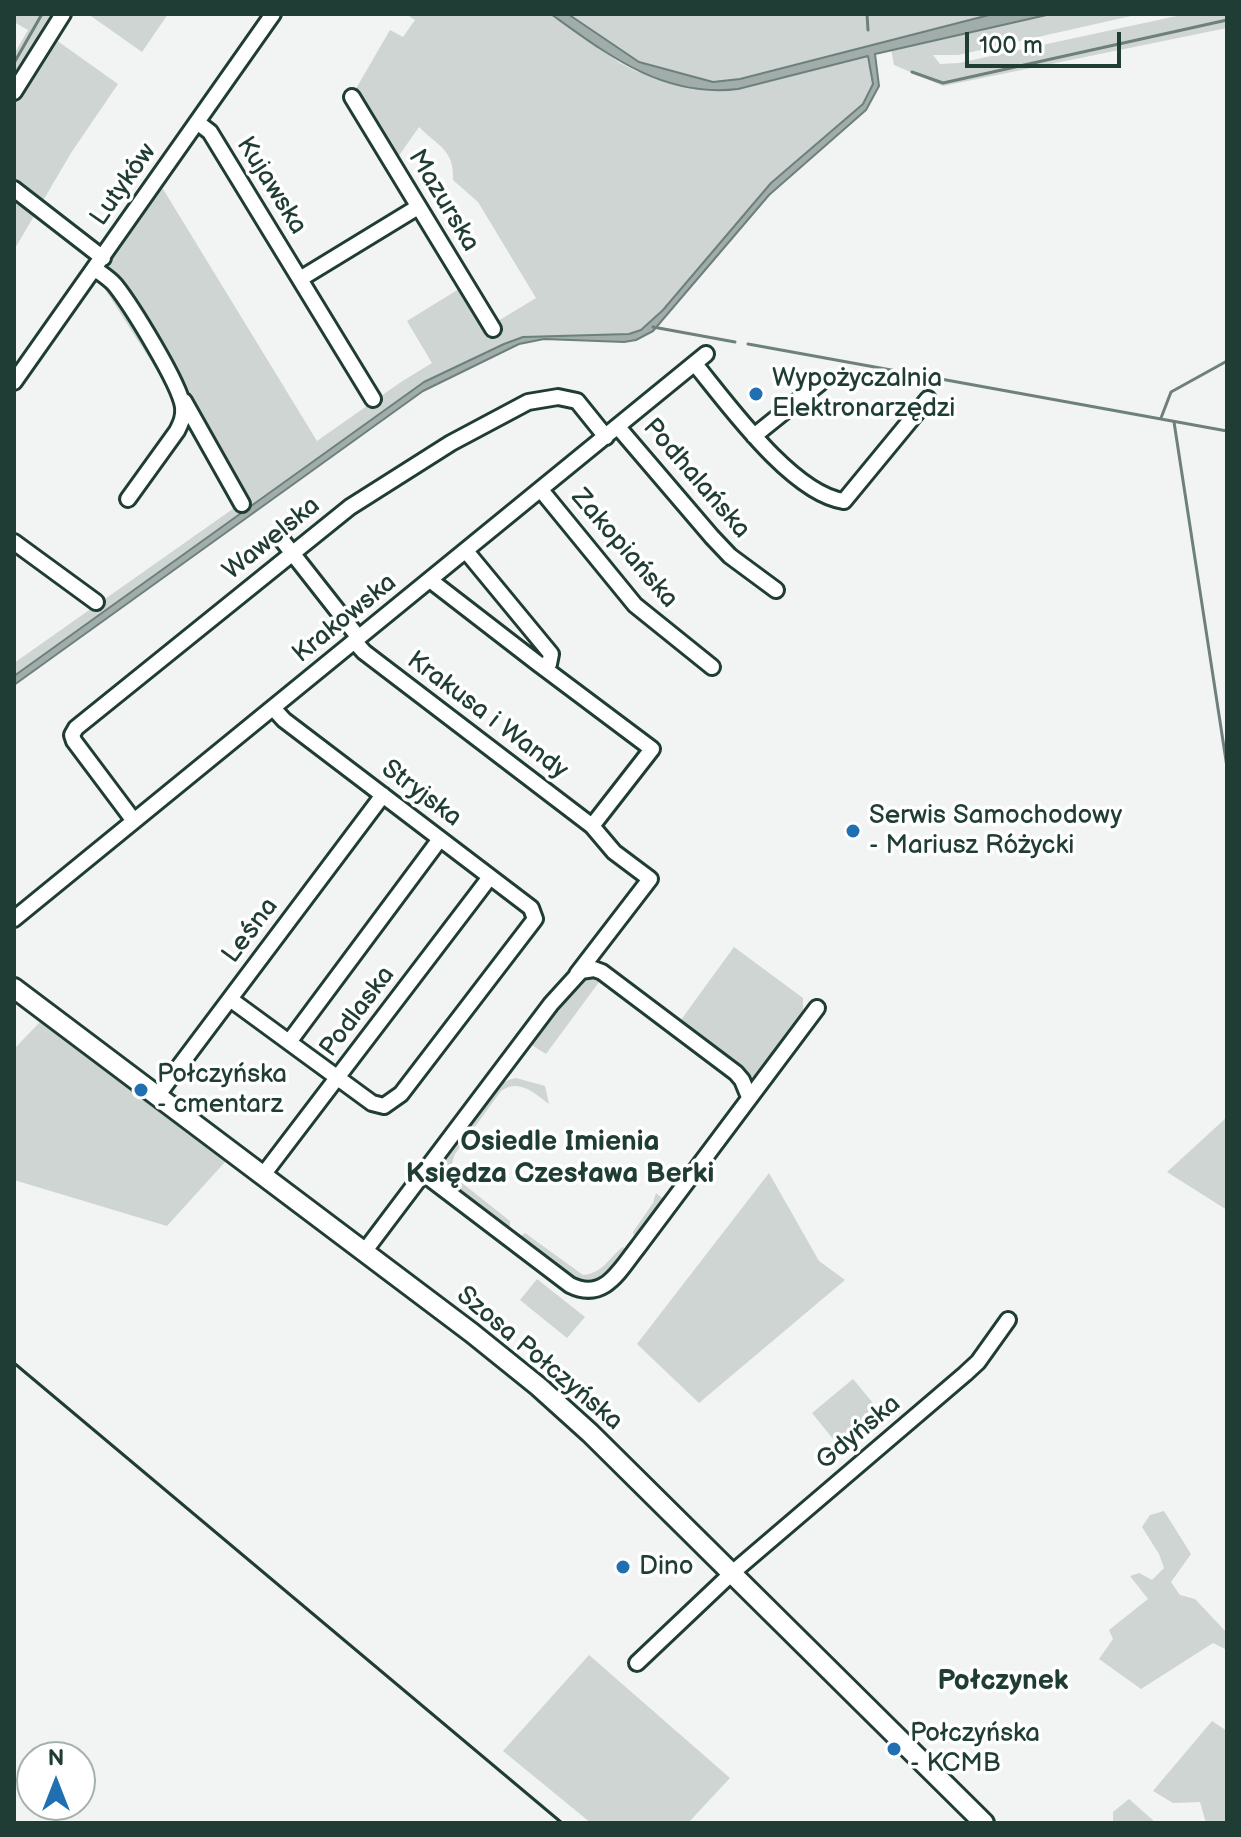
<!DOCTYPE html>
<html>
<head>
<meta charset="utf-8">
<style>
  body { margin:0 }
  #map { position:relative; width:1241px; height:1837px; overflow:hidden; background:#f2f3f3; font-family:"Balsamiq Sans",sans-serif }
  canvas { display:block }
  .frame { position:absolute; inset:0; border:16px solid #1f3d34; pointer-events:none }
  .north { position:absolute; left:16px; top:1741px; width:80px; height:80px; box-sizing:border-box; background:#fff; border:2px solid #a5b1ae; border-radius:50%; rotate:0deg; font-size:22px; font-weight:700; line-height:32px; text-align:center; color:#1f3d34 }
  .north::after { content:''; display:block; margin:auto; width:28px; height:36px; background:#1f6fb2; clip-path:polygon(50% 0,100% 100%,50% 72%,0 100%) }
  .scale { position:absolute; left:965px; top:32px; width:156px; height:36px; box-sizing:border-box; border:4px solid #1f3d34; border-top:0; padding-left:10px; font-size:24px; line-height:28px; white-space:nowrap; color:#1f3d34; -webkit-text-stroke:6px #fff; paint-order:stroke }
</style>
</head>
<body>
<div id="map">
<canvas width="1241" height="1837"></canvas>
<div class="frame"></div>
<div class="north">N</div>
<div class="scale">100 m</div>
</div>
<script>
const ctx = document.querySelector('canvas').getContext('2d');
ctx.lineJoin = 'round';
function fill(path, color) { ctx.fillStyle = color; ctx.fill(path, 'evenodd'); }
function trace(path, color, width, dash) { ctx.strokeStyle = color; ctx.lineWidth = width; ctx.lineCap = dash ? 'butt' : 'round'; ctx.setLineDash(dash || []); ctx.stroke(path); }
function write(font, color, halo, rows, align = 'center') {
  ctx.font = font + ' "Balsamiq Sans",sans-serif'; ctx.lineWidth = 7; ctx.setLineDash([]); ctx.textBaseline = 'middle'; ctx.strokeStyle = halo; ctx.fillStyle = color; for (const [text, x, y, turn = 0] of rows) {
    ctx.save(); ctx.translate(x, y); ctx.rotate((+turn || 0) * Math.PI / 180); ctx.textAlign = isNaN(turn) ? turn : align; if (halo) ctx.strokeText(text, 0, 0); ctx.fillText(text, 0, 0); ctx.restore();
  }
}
fill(new Path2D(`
  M14,14H71L56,40L118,84L71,153L14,250V54L28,30L14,22Z
  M88,14H168L142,52Z
  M406,14H551L620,63L636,71L664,80L719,91L869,56L873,84L863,104L772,183L663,310L641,330L629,334L523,337L504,344L424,382L14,676V663L237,506L112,275L107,259L153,192L163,189L317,441L401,382L432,363L407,321L459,289L489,336L502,329L498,321L536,298L478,202L453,180C454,149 439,147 419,127L398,157L354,92L390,30L403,37L415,20Z
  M568,14H993L740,79L713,82L639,62Z
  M1051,14H1140L958,55H933L940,64L959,63L1186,14H1227V28L943,86L894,65L891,49Z
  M101,283L112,288L157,360L174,397Z
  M734,947L803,998V1013L755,1077H751L678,1024Z
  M590,975L602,978L546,1054L530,1044L581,977Z
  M40,1022L225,1162L167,1226L14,1180V1049Z
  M516,1078L545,1086L549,1104C534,1093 519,1078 501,1091L455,1154C451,1164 450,1170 457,1179L510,1221V1227H505L447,1182C442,1170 444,1163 449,1151C465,1128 488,1082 516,1078Z
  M1227,1117V1210L1167,1172Z
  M769,1173L819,1261L845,1280L699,1403L637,1344Z
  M656,1193L665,1200L639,1237L634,1236L633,1232L653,1203Z
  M525,1233L583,1275C604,1273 608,1258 623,1247L627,1251C620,1262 611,1279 597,1283C576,1289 538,1253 521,1240L520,1237Z
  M537,1279L585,1317L567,1338L520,1300Z
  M853,1379L887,1420L846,1455L812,1413Z
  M1164,1511L1191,1554L1171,1582L1180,1595L1195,1599L1227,1633V1650L1213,1643L1141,1689L1099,1659L1113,1639L1109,1630L1148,1599L1130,1576L1139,1573L1152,1580L1164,1568L1159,1554L1142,1527L1150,1515Z
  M589,1655L730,1778L688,1823H591L503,1751Z
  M1212,1721L1227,1731V1823H1206L1200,1802L1173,1803L1153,1791Z
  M1129,1799L1156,1823H1113V1812Z`), '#ced5d3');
const water = new Path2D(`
  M551,14H568L639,62L713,82L740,79L993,14H1051L875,54L879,86L866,110L769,195L653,331L636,340L624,342L544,339L519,344L423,391L14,685V676L424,382L504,344L523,337L629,334L641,330L663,310L771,183L863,104L873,84L868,56L738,89C663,98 608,55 551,14Z`);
fill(water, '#a1adaa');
trace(water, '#6d807b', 2);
trace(new Path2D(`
  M867,14L868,30
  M14,63L42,14
  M912,72L943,83L1227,20
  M653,327L735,342
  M748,344L1227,431
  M1161,418L1171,392L1227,361
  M1174,422L1227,767`), '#6d807b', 3);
const minor = new Path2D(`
  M14,92L63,14
  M352,97L493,329
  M197,122L210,132L373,399
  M14,189L103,258
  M95,269C102,274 110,279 115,285C131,305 180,384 183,407C184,417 181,423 177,431L128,499
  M300,279L418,207
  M695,364C727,403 792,494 844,501L928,399
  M14,382L273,14
  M184,401L242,504
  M618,427L712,537L730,556L776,590
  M754,436L820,383
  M541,490L635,605L712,667
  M282,540L359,638
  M14,542L96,602
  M430,580L540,665L549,664L551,654L466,551
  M355,642L364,652L592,826L614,852L650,879L577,974
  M540,665L652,749L592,826
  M134,821L74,741L72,735L76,728L350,507L451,443L528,402L558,397L577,401L606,437
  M14,919L706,354
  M230,999L372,1103L384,1106L401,1094L535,919L531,908L284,720L273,708
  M289,1042L440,839
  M157,1096L383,795
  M424,1174L570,1285C604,1302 619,1271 638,1247L817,1008
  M263,1175L490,877
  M364,1252L551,1004L581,971L594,969L602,972L736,1073L742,1080L749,1097
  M637,1663L732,1573L965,1374L978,1362L1008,1320`);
const major = new Path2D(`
  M14,988L472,1333L539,1387L590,1433L984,1823`);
trace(minor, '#1f3d34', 20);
trace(major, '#1f3d34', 24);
trace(minor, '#fff', 14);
trace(major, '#fff', 18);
trace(new Path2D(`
  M14,1363L562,1823`), '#1f3d34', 3);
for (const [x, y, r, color] of [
  [756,394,8,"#1f6fb2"],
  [853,831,8,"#1f6fb2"],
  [141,1090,8,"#1f6fb2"],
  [623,1567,8,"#1f6fb2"],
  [894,1749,8,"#1f6fb2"]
]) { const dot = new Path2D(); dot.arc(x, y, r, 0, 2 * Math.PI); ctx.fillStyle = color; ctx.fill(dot); trace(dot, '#fff', 3); }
write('26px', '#1f3d34', '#fff', [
  ["Lutyków",124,185,-55],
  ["Kujawska",271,186,58],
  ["Mazurska",443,201,59],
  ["Podhalańska",696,479,49],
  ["Wawelska",272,539,-39],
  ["Zakopiańska",624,549,49],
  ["Krakowska",345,619,-39],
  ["Krakusa i Wandy",487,716,37],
  ["Stryjska",421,794,37],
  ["Leśna",251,931,-53],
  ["Podlaska",358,1012,-53],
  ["Szosa Połczyńska",539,1359,40],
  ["Gdyńska",859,1433,-40]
]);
write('26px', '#1f3d34', '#fff', [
  ["Wypożyczalnia",772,379],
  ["Elektronarzędzi",772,409],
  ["Serwis Samochodowy",869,816],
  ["- Mariusz Różycki",869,846],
  ["Połczyńska",157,1075],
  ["- cmentarz",157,1105],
  ["Dino",639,1567],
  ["Połczyńska",910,1734],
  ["- KCMB",910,1764]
], 'left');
write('bold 28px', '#1f3d34', '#fff', [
  ["Osiedle Imienia",560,1143],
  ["Księdza Czesława Berki",560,1175],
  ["Połczynek",1003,1682]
]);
</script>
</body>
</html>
